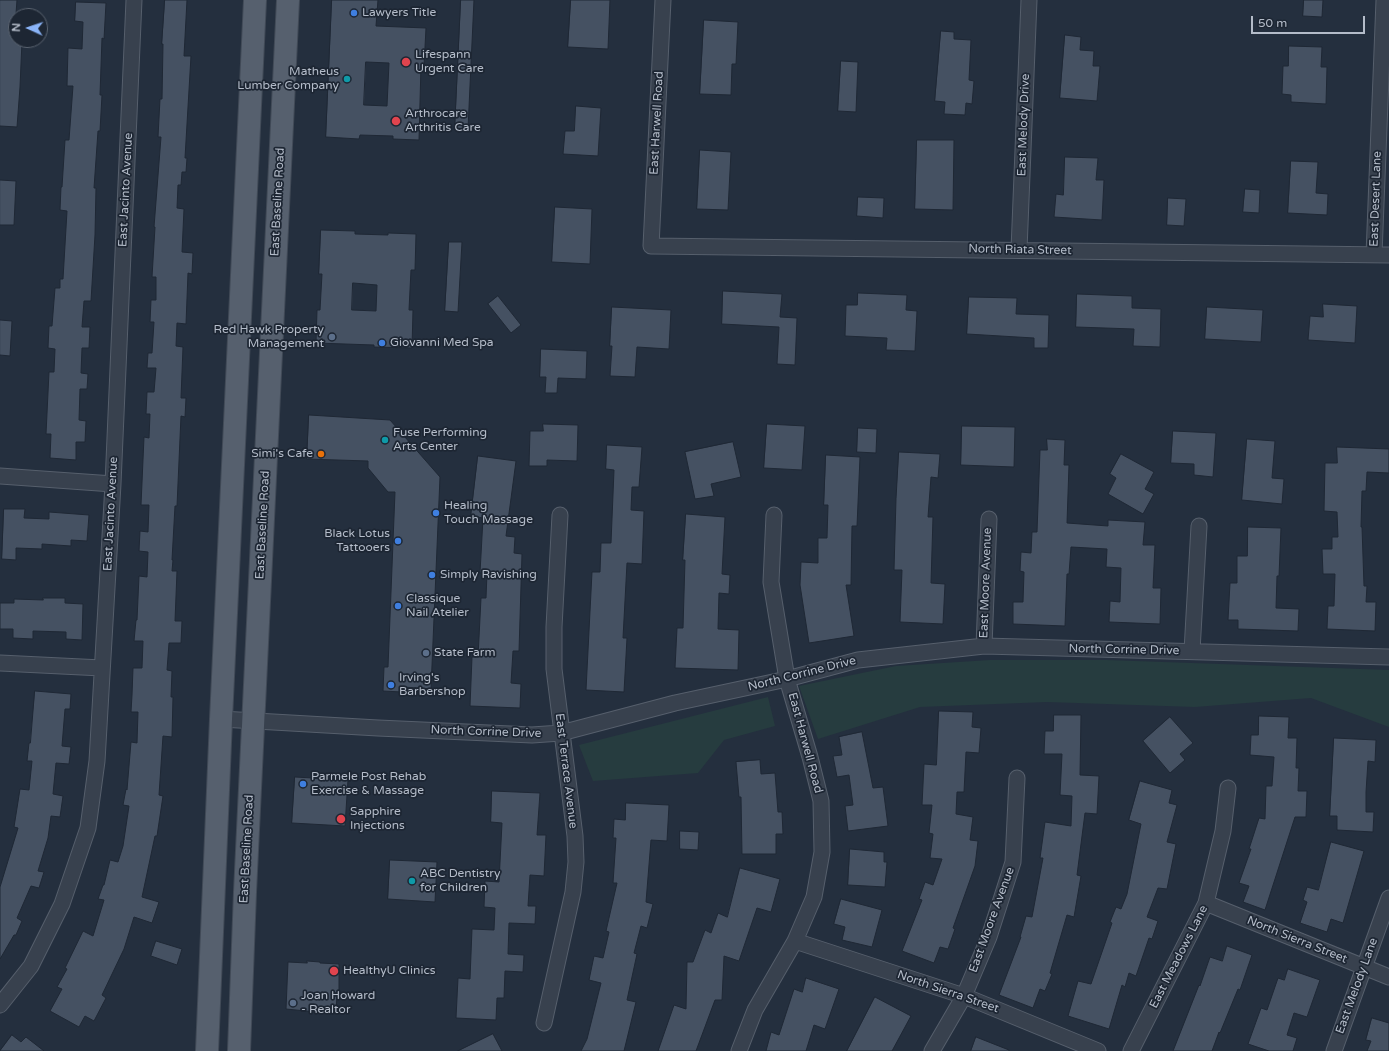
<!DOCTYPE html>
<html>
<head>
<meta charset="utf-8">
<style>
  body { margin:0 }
  #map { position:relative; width:1389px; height:1051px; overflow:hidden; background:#242f3e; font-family:"Varela Round",sans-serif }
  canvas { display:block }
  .north { position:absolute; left:8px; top:8px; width:40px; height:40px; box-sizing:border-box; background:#1d2633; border:1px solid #59626f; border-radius:50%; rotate:273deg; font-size:11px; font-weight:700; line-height:16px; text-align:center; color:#b4bcc9 }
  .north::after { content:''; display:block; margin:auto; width:14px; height:18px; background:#8ab4f8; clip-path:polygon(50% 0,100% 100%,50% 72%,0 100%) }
  .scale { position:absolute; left:1251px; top:16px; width:114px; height:18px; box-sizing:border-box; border:2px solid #b4bcc9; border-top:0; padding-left:5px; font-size:12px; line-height:14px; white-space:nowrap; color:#b4bcc9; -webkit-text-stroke:3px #1d2633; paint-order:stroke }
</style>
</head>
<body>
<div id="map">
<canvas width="1389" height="1051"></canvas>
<div class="north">N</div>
<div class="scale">50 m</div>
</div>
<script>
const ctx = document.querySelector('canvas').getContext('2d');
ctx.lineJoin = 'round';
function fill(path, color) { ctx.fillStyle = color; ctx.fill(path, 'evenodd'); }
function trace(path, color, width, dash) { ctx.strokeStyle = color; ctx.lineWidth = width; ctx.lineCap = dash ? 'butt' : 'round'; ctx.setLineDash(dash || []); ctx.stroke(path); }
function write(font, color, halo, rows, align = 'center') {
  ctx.font = font + ' "Varela Round",sans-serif'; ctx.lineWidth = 3.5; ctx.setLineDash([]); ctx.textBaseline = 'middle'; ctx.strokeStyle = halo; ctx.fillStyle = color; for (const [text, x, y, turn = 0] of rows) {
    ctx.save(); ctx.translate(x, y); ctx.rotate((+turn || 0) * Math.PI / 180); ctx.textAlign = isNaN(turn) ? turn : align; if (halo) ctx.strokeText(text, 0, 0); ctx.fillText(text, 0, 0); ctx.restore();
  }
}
fill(new Path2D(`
  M990,660H1107L1389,670V727L1311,698L1195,707L1047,702L920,707L818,739L799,686L896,666Z
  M768,697L775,726L724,740L698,773L593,781L579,745Z`), '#263c3f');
const building = new Path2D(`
  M0,0H17L14,41H22L20,87L17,127L0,126Z
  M165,0H187L184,56H191L185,158H187L186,172H182L181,185H178L177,208L184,209L182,252L193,253L192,274L188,273L186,324L177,323L176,346L183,347L181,398H186L185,417L181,416L177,506H175L172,560H173L172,571H177L175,621H182L181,643H169L167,670L172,671L171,697H173L172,737L163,736L159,795L163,796L157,836H155L142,897L159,902L152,923L134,917L124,949L102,995L106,998L94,1021L85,1016L79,1027L50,1011L62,989L57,987L67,969L65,968L83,931L93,936L104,900L98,899L103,885H104L110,860L118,862L123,846L129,806L123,805L126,789L127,790L131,742L137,743L138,712H131L132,695L133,668H142L143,641H134L136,620H137L139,576L147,577L148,552L139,551L140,531L148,532L149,505H141L144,437L149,438L150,414H146L147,392H154L156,368H147L148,353H152L154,322H150L151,300H156V277H152L155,227H154L161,137H158L160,99H162L163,44H162Z
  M332,0H378L376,26L426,28L424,66L421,65L419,140L393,139V136L360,135L359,139L326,137ZM366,62L389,63L387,106L364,105Z
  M461,0H474L468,129L455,128Z
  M571,0H610L608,49L568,47Z
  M1304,0H1323L1322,17L1303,16Z
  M76,2L106,3L104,39L102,38L100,95H102L100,131H98L94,188H96L95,235L91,301H84L82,327H90L89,348H82L81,373L88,374L87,389H80L79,420L86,421L85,442H76V460L50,458L51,434H46L49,372H54L55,349L48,348L49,326H52L55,288H60V279H63L67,211L60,210L61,187H62L65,140H69L73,86H67L68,48L82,49L83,22L75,21Z
  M704,20L738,22L736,64H732L731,95L700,94Z
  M941,31L954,32V39L971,40L969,80L974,81L972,104L966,103L965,115L944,114L945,102L935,101Z
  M1065,35L1081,37L1080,50L1094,51L1093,66H1100L1097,101L1060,98Z
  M1289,46L1322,47L1321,67H1327L1326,104L1291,102V95L1282,94L1283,66H1288Z
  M841,61L858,62L856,112L838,111Z
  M576,106L601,108L598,156L563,154L565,131H574Z
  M917,140H954L953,210L915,209Z
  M700,150L731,152L728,210L697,209Z
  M1065,157L1098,158L1096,180H1104L1102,220L1054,217L1056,194L1063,195Z
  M1291,161L1318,162L1316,193L1328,194L1327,215L1288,213Z
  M0,180L16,181L14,225H0Z
  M1245,189L1260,190L1259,213L1243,212Z
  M858,197L884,198L883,218L857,216Z
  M1168,198L1186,199L1184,226L1167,225Z
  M555,207L592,209L590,264L552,262Z
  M321,230L355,231V234L388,235V233L416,234L415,270H411L409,310H413L412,348L374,347V345L316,343L317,310H320L322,274H319ZM353,283L377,285L376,311L352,310Z
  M449,242H462L458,312L445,311Z
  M723,291L782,294L780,317L797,318L795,365L777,364L779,327L722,324Z
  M858,293L907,295L906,310L917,311L915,351L886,350L887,338L845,336L846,305H857Z
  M1077,294L1132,296V308L1161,309L1160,347L1133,346L1134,329L1076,327Z
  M498,296L521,325L511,333L488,304Z
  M969,297L1017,298L1016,314L1049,315L1048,348H1034V338L967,334Z
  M1323,304L1357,306L1355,343L1308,340L1310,316L1323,317Z
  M612,307L671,310L669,349L637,347L635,377L610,376L612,346H610Z
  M1207,307L1263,310L1261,342L1205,339Z
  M0,320L12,321L10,356L0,355Z
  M541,349L587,351L586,379L558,378L557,393H545L546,377H540Z
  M309,415L390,420L440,477L431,689L403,687L402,692L383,691L384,667H388L395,492H388L368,468V461L307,459Z
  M543,424L578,425L577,461L547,460V466H529L530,431H543Z
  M767,424L805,426L802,470L764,468Z
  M962,426L1015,427L1014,467L961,465Z
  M858,428L877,429L876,453L857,452Z
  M1173,431L1216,433L1213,477L1194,475V464L1171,463Z
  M1047,439L1065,440L1064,465H1069L1067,523L1108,526V520L1145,522L1143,545H1155L1153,588H1161L1160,624L1109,622L1110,601L1120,602L1121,568L1106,567L1107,549L1071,547L1069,574H1067L1065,626L1013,624V602H1023L1024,572L1020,571L1021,552L1031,553L1032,532H1037L1040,450H1047Z
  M1247,439L1275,441L1272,478L1284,479L1282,504L1242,500Z
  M733,442L741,477L711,484L714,496L695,499L685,452Z
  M607,445L642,447L639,487H632L631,510L644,511L642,564L627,563L623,638H627L624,692L586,690L592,572H600L601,543H611L614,470L606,469Z
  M1337,447L1389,449V473L1367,472L1366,491H1362L1361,527H1362L1364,586H1367L1366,602H1376L1375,631L1327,629L1328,606H1334L1335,574H1323L1322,549H1332V537H1338L1337,512L1324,511L1325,463H1337Z
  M899,452L940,454L938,478L931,477L928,517H933L931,583L945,584L943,624L900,622L902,570H894L896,499Z
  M1121,454L1154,472L1145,489L1154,494L1143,514L1108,494L1116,478L1110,474Z
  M826,455L860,457L857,526H852L851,585H846L854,636L809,643L800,585L801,562L818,563V538H827L828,505H824Z
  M478,456L516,461L506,536L515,537L514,553L522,554L519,651H513L511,683L521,684L520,708L470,706L472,657H478L481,598H486L487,573H480L483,518L471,516Z
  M4,509H25L24,518L49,519V512L89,515L87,541L71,540V546L42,544V549L16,548V560L2,559Z
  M686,514L725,517L722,574L730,575L729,594L719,593L718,629L739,630L738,670L675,668L677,628H683L685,560H683Z
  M1248,527L1281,528L1279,576H1277L1276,608L1299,609L1298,631L1238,629V620H1228L1230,583H1237V556H1247Z
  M43,598H65V603L83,604L82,640L66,639V632L33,631V639L13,638V629H0V603H14V599L43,600Z
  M35,691L71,694L70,709H65L62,746L71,747L69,764L56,763L53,794L63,796L60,817L51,816L48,838L38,871L44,872L39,888L31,886L17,918L22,921L16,935H14L0,959V887L18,828L14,827L20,789L29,790L32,761H27L29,743H30Z
  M939,711L973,712L972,727L981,728L979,753L966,752L964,792H957L956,814L973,817L970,840L978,841L975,866L953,928L955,929L948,949L940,947L934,963L902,951L922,900L919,899L925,882L933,885L942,859L930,858L933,834L929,833L932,805H922L924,764L936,765Z
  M1054,715H1081L1080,775L1099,776L1097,814L1085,813L1077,875L1081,876L1074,917L1067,915L1050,973L1052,974L1045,991L1040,989L1033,1008L999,995L1021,937H1020L1026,916L1032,917L1043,858H1040L1045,822L1071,826L1072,796L1060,795L1062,754H1044L1045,731H1053Z
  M1259,716L1289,717L1288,738H1297L1296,768H1299L1298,791H1307L1306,817H1295L1265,910L1243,902L1249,886L1239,883L1251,849H1249L1259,818L1265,819L1266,786H1272L1274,757L1250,755L1251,735H1258Z
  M1170,717L1193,743L1180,754L1185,760L1170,773L1143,741Z
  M862,732L873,788L883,787L888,826L848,831L845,806L853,805L849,775L837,777L833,756L842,755L839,737Z
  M1334,738L1376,740L1375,762L1368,761L1366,792V812H1374L1373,832L1337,830V816H1330Z
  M760,760L761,774L775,773L778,812H782L783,834H776V854H742L741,797H739L736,762Z
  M295,777L348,780L345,826L292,823Z
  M1140,781L1172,790L1169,803L1177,805L1167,842L1176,844L1167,889L1158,888L1147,917L1158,921L1152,939L1149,938L1136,976L1129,973L1125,987L1122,985L1109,1029L1068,1016L1078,981L1091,984L1112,923L1110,922L1116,907L1121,909L1127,894L1141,824L1129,820Z
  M492,791L540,793L537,835H546L544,876L530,875L528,906H536L535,924L509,923L508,954L524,955L523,972L505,971L504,998H497L496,1020L456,1018L458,978L470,979L472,929L494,930L495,908L484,907L485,881L499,882L502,823L491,822Z
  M626,803L669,805L667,841L651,840L646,902L653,904L647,928L641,926L634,953L637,954L627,1000L636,1002L624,1051H581L587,1039L601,983L589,980L594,956L603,958L609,932L606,931L617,883H613L616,838H613L614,819L625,820Z
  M680,831L699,832L698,850L680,849Z
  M1331,842L1364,851L1343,923L1331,919L1327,932L1300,923L1307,902L1303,900L1307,887L1318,890Z
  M850,849L884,852V862H887L885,887L848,885Z
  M390,860L437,862L435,902L388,899Z
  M740,868L780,879L771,912L757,908L739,961L724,956L722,1000H715L696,1051H658L674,1005L686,1009L687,962H693L705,930L711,933L718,913L727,917Z
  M841,899L882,910L872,947L842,940L845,927L834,924Z
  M156,941L182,949L177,965L151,956Z
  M1227,946L1252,955L1240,990L1238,989L1220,1033L1219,1032L1212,1051H1173L1199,985L1200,986L1210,957L1222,961Z
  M307,961L320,962V963L339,964V995H337L336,1011L316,1010V1012L286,1009L288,962L307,963Z
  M1288,969L1320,980L1307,1017L1294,1013L1287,1035L1297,1038L1293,1051H1269L1248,1044L1261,1008L1267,1010L1278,978L1284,980Z
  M806,978L839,989L825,1029L814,1025L806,1051H766L771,1032L779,1035L794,989L802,992Z
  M875,997L911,1016L892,1051H847Z
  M1372,1018L1389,1023V1051H1367L1371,1041L1366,1040Z
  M493,1034L502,1051H458Z
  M12,1035L21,1042L26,1037L44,1051H0Z
  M976,1037L1009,1050V1051H971Z`);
fill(building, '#455162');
trace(building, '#1f2835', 1);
const street = new Path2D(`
  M663,0L651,246L1389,255
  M1019,250L1029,0
  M1374,255L1384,0
  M0,476L113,484
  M984,646L989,519
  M1192,651L1199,526
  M0,663L102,668
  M221,719L378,728L532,735L561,733L675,703L787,679L858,660L984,646L1389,657
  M1206,903L1389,977
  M795,941L964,996L1098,1051
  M0,1005L31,966L62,904L88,828L97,761L113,484L134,0
  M544,1023L573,892L576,862L575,836L554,669V627L560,515
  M739,1051L755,1010L795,941L814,897L822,852L821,801L810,757L787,679L771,582L774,515
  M932,1051L964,996L989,937L1013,862L1017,778
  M1131,1051L1206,903L1223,831L1228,788
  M1334,1051L1389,898`);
const primary = new Path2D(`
  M207,1051L221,719L255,0
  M239,1051L245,892L288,0`);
trace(street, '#565f6c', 17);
trace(primary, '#414a57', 24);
trace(street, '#38414e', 15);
trace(primary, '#56606e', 22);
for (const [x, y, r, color] of [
  [354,13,4,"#3f7fe0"],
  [406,62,5,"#e0444e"],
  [347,79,4,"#0f9aa8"],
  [396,121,5,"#e0444e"],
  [332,337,4,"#5c6f8a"],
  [382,343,4,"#3f7fe0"],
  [385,440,4,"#0f9aa8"],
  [321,454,4,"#e8710a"],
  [436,513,4,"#3f7fe0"],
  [398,541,4,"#3f7fe0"],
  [432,575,4,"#3f7fe0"],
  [398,606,4,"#3f7fe0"],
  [426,653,4,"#5c6f8a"],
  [391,685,4,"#3f7fe0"],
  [303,784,4,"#3f7fe0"],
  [341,819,5,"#e0444e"],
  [412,881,4,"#0f9aa8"],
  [334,971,5,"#e0444e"],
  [293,1003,4,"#5c6f8a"]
]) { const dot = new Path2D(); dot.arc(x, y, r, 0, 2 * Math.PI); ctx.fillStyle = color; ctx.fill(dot); trace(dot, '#1d2633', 1.5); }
write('12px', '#b4bcc9', '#1d2633', [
  ["Lawyers Title",362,13],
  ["Lifespann",415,55],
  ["Urgent Care",415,69],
  ["Matheus",339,72,"right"],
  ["Lumber Company",339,86,"right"],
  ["Arthrocare",405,114],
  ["Arthritis Care",405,128],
  ["Red Hawk Property",324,330,"right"],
  ["Management",324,344,"right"],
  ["Giovanni Med Spa",390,343],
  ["Fuse Performing",393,433],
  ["Arts Center",393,447],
  ["Simi's Cafe",313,454,"right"],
  ["Healing",444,506],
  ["Touch Massage",444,520],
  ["Black Lotus",390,534,"right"],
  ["Tattooers",390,548,"right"],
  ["Simply Ravishing",440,575],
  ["Classique",406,599],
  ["Nail Atelier",406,613],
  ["State Farm",434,653],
  ["Irving's",399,678],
  ["Barbershop",399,692],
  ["Parmele Post Rehab",311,777],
  ["Exercise & Massage",311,791],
  ["Sapphire",350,812],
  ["Injections",350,826],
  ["ABC Dentistry",420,874],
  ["for Children",420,888],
  ["HealthyU Clinics",343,971],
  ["Joan Howard",301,996],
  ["- Realtor",301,1010]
], 'left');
write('12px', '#b4bcc9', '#1d2633', [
  ["East Harwell Road",657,123,-87],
  ["East Melody Drive",1024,125,-88],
  ["East Jacinto Avenue",126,190,-87],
  ["East Desert Lane",1376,199,-88],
  ["East Baseline Road",278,202,-87],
  ["North Riata Street",1020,250,1],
  ["East Jacinto Avenue",111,514,-87],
  ["East Baseline Road",263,525,-87],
  ["East Moore Avenue",986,583,-88],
  ["North Corrine Drive",1124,650,1],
  ["North Corrine Drive",802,674,-14],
  ["North Corrine Drive",486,732,2],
  ["East Harwell Road",805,743,75],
  ["East Terrace Avenue",566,771,83],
  ["East Baseline Road",247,849,-87],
  ["East Moore Avenue",992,920,-70],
  ["North Sierra Street",1297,940,22],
  ["East Meadows Lane",1179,957,-63],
  ["East Melody Lane",1357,986,-70],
  ["North Sierra Street",948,992,19]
]);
</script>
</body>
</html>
